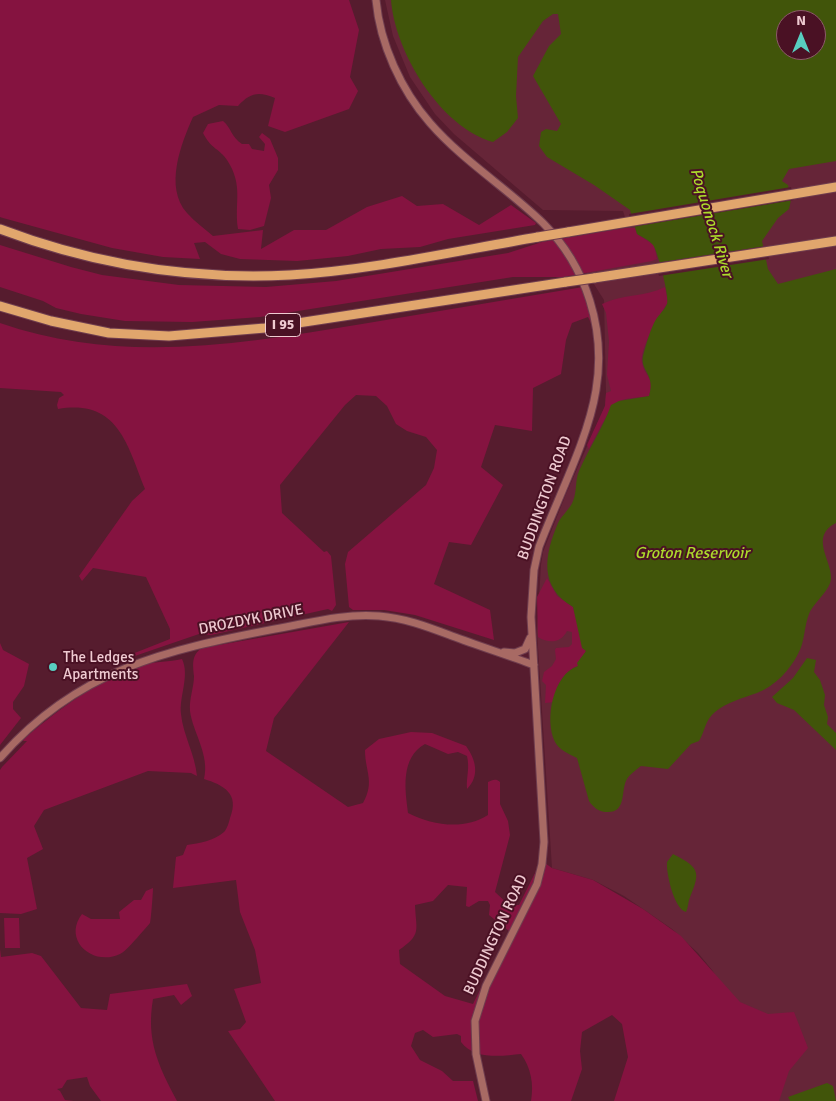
<!DOCTYPE html>
<html>
<head>
<meta charset="utf-8">
<style>
  body { margin:0 }
  #map { position:relative; width:836px; height:1101px; overflow:hidden; background:#561c2e; font-family:Signika,sans-serif }
  canvas { display:block }
  .north { position:absolute; left:776px; top:10px; width:50px; height:50px; box-sizing:border-box; background:#4a1124; border:1px solid #8c5b69; border-radius:50%; rotate:0deg; font-size:14px; font-weight:700; line-height:20px; text-align:center; color:#efcad1 }
  .north::after { content:''; display:block; margin:auto; width:18px; height:22px; background:#58cec0; clip-path:polygon(50% 0,100% 100%,50% 72%,0 100%) }
</style>
</head>
<body>
<div id="map">
<canvas width="836" height="1101"></canvas>
<div class="north">N</div>
</div>
<script>
const ctx = document.querySelector('canvas').getContext('2d');
ctx.lineJoin = 'round';
function fill(path, color) { ctx.fillStyle = color; ctx.fill(path, 'evenodd'); }
function trace(path, color, width, dash) { ctx.strokeStyle = color; ctx.lineWidth = width; ctx.lineCap = dash ? 'butt' : 'round'; ctx.setLineDash(dash || []); ctx.stroke(path); }
function write(font, color, halo, rows, align = 'center') {
  ctx.font = font + ' Signika,sans-serif'; ctx.lineWidth = 4; ctx.setLineDash([]); ctx.textBaseline = 'middle'; ctx.strokeStyle = halo; ctx.fillStyle = color; for (const [text, x, y, turn = 0] of rows) {
    ctx.save(); ctx.translate(x, y); ctx.rotate((+turn || 0) * Math.PI / 180); ctx.textAlign = isNaN(turn) ? turn : align; if (halo) ctx.strokeText(text, 0, 0); ctx.fillText(text, 0, 0); ctx.restore();
  }
}
fill(new Path2D(`
  M385,0H836V1101H779L766,1058L712,970L698,953L672,929L624,896L593,880L552,868L537,631L541,565L543,552L566,494L605,406L606,393L604,300L570,246L629,229L623,211L543,210L454,134L435,114L410,77L393,36ZM786,20H816V50H786Z`), '#662538');
fill(new Path2D(`
  M0,0H349L359,30L350,77L358,91L349,109L285,132L268,126L275,98C258,91 250,93 238,106L219,105L193,117C181,144 164,187 187,213C195,222 205,229 213,236L263,230L261,249L294,230H326L367,207L402,196L417,206L443,204L479,225L511,205L536,223L535,225L448,239L420,247L381,249L348,256L297,261L240,259L221,254L205,242L194,243L200,259L163,257L112,248L3,218L0,217Z
  M223,121C231,127 231,137 242,144H249L252,149L264,151L265,144L259,137L262,133L270,139L278,158V170L269,185L271,198L264,226L250,230L238,229C234,202 244,186 227,160C220,149 211,149 203,133L208,124Z
  M625,228H635L637,234L654,245L657,259L652,261L563,277H513L260,317L192,322L125,321L81,314L56,308L43,301L0,287V245L71,267L102,275L179,285L266,287L336,281L508,253L542,242Z
  M583,287L592,325L588,317L572,323L566,340L561,374L533,388L532,431L495,425L481,467L503,485L471,545L449,542L434,584L490,610L494,640L415,615L384,610H353L349,607L345,564L348,552L426,485L434,468L437,450L426,437L407,431L396,424L387,406L376,396L356,395L345,405L280,485L282,513L324,552L327,551L331,556L336,605L332,611L328,609L211,635L199,634L126,659L122,658L170,639V629L146,577L93,568L82,581L79,576L132,501L145,489C127,444 118,399 58,409L57,405L59,398L64,395L61,392L0,388V323C121,365 240,344 362,324C436,312 509,299 583,287Z
  M665,287L668,302C660,314 639,349 642,363C645,378 655,376 649,396C639,398 626,397 617,402C611,405 594,440 589,449L587,445L605,406L606,393L611,391L607,375L609,341L606,313L602,304C623,294 645,297 665,287Z
  M547,578L557,596L573,607L586,651L578,666C563,671 556,687 554,702L545,703L546,685L542,681L544,672L552,666L556,659L555,650L556,648L569,647L572,644V632L567,631C561,643 549,644 538,637L537,597Z
  M349,622L274,718L266,751L348,807L363,803C375,781 365,772 365,750L379,739L411,732L432,733L466,746C476,760 480,776 467,789C466,777 470,769 467,756L458,752L448,754L425,744C400,758 405,790 408,813C433,826 465,830 488,815V782C492,780 496,778 500,782V804L508,821L510,835L495,892L509,905H519L537,869L539,859L552,868L593,880L643,909L681,936L740,1002L768,1014L794,1012L808,1048L789,1071L779,1101H614L628,1057L622,1024L612,1015L582,1032L580,1051L582,1069L571,1101H531C534,1084 531,1068 521,1054C502,1056 474,1060 461,1042V1036L457,1034L433,1037L423,1030L415,1033L411,1046L420,1060L442,1071L453,1081H473L478,1101H275L228,1031L240,1029L246,1022L234,989L261,983L255,950L240,912L236,880L173,888L176,857L183,855L187,845C199,843 214,841 224,832C227,829 229,822 230,818C240,793 223,785 204,779C210,755 193,733 190,711C189,699 194,687 194,676C193,665 191,655 202,648ZM448,885L467,887L466,906L469,907L479,901H488L490,905L489,915L509,931L473,1004L445,996L400,964L399,950C422,934 416,931 415,905L433,901Z
  M0,643L3,650L29,664L24,686L13,702V709L21,718L0,745Z
  M182,659C190,676 179,696 181,714C183,735 195,754 197,776L191,773L148,771L44,810L34,826L43,849L27,858L37,909L21,914L0,913V770L2,767L27,741H23L26,737C62,707 99,679 144,665C156,661 169,662 182,659Z
  M153,888C153,893 151,920 150,923C146,928 141,933 137,938C131,944 127,950 120,954C93,967 62,940 82,914L91,919H120L119,912L134,900H141L146,891Z
  M4,918H19L20,948H5Z
  M0,949L1,957L32,953L41,956L81,1008L107,1010L110,994L187,984L192,996L181,1005L174,995L153,999C146,1040 158,1065 177,1101H101L90,1086L87,1077L67,1080L62,1088L57,1089L60,1091L65,1100L74,1101H0Z`), '#851340');
fill(new Path2D(`
  M391,0H836V161L789,169L782,181L788,185L791,200L789,209L778,218L762,241L768,269L778,284L836,269V523C809,536 832,561 831,578C831,590 814,602 809,614C804,626 805,642 798,654C790,670 775,686 757,693C743,698 727,702 715,712C705,720 705,731 699,741L691,744L668,769L641,766C637,769 629,775 627,779C620,790 628,814 605,812C598,811 593,807 589,801L577,758C569,754 559,750 555,742C544,720 553,674 578,666L577,663L586,651L582,648L573,607C539,587 544,556 558,523C562,515 570,509 573,501C577,492 575,480 579,471C589,448 603,428 611,405L619,401L649,396C656,375 640,371 643,356C646,346 649,333 654,323C657,316 664,311 667,304C670,298 657,249 653,245C649,240 642,237 637,234L630,210L594,185L547,157L539,146L541,132L546,129L557,131L561,124L533,76L549,46L561,34L558,14H553L543,21L518,57L516,96L518,118L507,132L493,142C440,127 395,52 391,0ZM786,20H816V50H786Z
  M807,658L816,660L814,672L820,680L825,695L824,705L828,717L827,724L836,733V750L794,710L777,703L772,697L793,678Z
  M673,854C703,869 699,874 689,900C688,904 688,908 686,912C674,909 666,873 667,862Z
  M827,1083L833,1086L836,1101H790L788,1097Z`), '#41550a');
fill(new Path2D(`
  M791,187L794,200L632,227L629,214Z
  M766,246L769,259L659,276L655,263Z`), '#561c2e');
const secondary = new Path2D(`
  M376,0C380,44 401,90 430,123C463,161 507,188 543,223C587,267 606,330 596,390C588,440 557,499 539,547L534,570L531,617L544,842L542,864L537,884L486,986L475,1021L476,1054L486,1101
  M504,652L515,653L525,649L530,638
  M0,758C77,670 165,650 275,629C309,623 344,613 379,616C405,618 428,627 452,636C479,646 507,655 534,665`);
const highway = new Path2D(`
  M0,229C92,264 191,280 290,275C373,270 456,251 538,237
  M568,232L836,187
  M594,278L836,241
  M0,306L51,321L109,333L169,336L265,328L566,282`);
trace(secondary, '#6f3d4e', 9);
trace(highway, '#6f3d4e', 11);
trace(secondary, '#a86a64', 7);
trace(highway, '#e1a66d', 9);
const highwayBridge = new Path2D(`
  M538,237L568,232
  M566,282L594,278`);
trace(highwayBridge, '#6f3d4e', 11, []);
trace(highwayBridge, '#e1a66d', 9);
for (const [x, y, r, color] of [
  [53,667,5,"#58cec0"]
]) { const dot = new Path2D(); dot.arc(x, y, r, 0, 2 * Math.PI); ctx.fillStyle = color; ctx.fill(dot); trace(dot, '#4a1124', 2); }
for (const [x, y, w] of [
  [283,325,35]
]) { const box = new Path2D(); box.roundRect(x - w / 2, y - 11.5, w, 23, 4); ctx.fillStyle = '#4a1124'; ctx.fill(box); trace(box, '#efcad1', 1); }
write('bold 14px', '#efcad1', null, [
  ["I 95",283,325]
]);
write('15px', '#efcad1', '#4a1124', [
  ["BUDDINGTON ROAD",545,498,-70],
  ["DROZDYK DRIVE",251,620,-11],
  ["BUDDINGTON ROAD",496,935,-65]
]);
write('15px', '#efcad1', '#4a1124', [
  ["The Ledges",63,658],
  ["Apartments",63,675]
], 'left');
write('italic 16px', '#acdb2c', '#4a1124', [
  ["Poquonock River",711,223,73],
  ["Groton Reservoir",692,554]
]);
</script>
</body>
</html>
